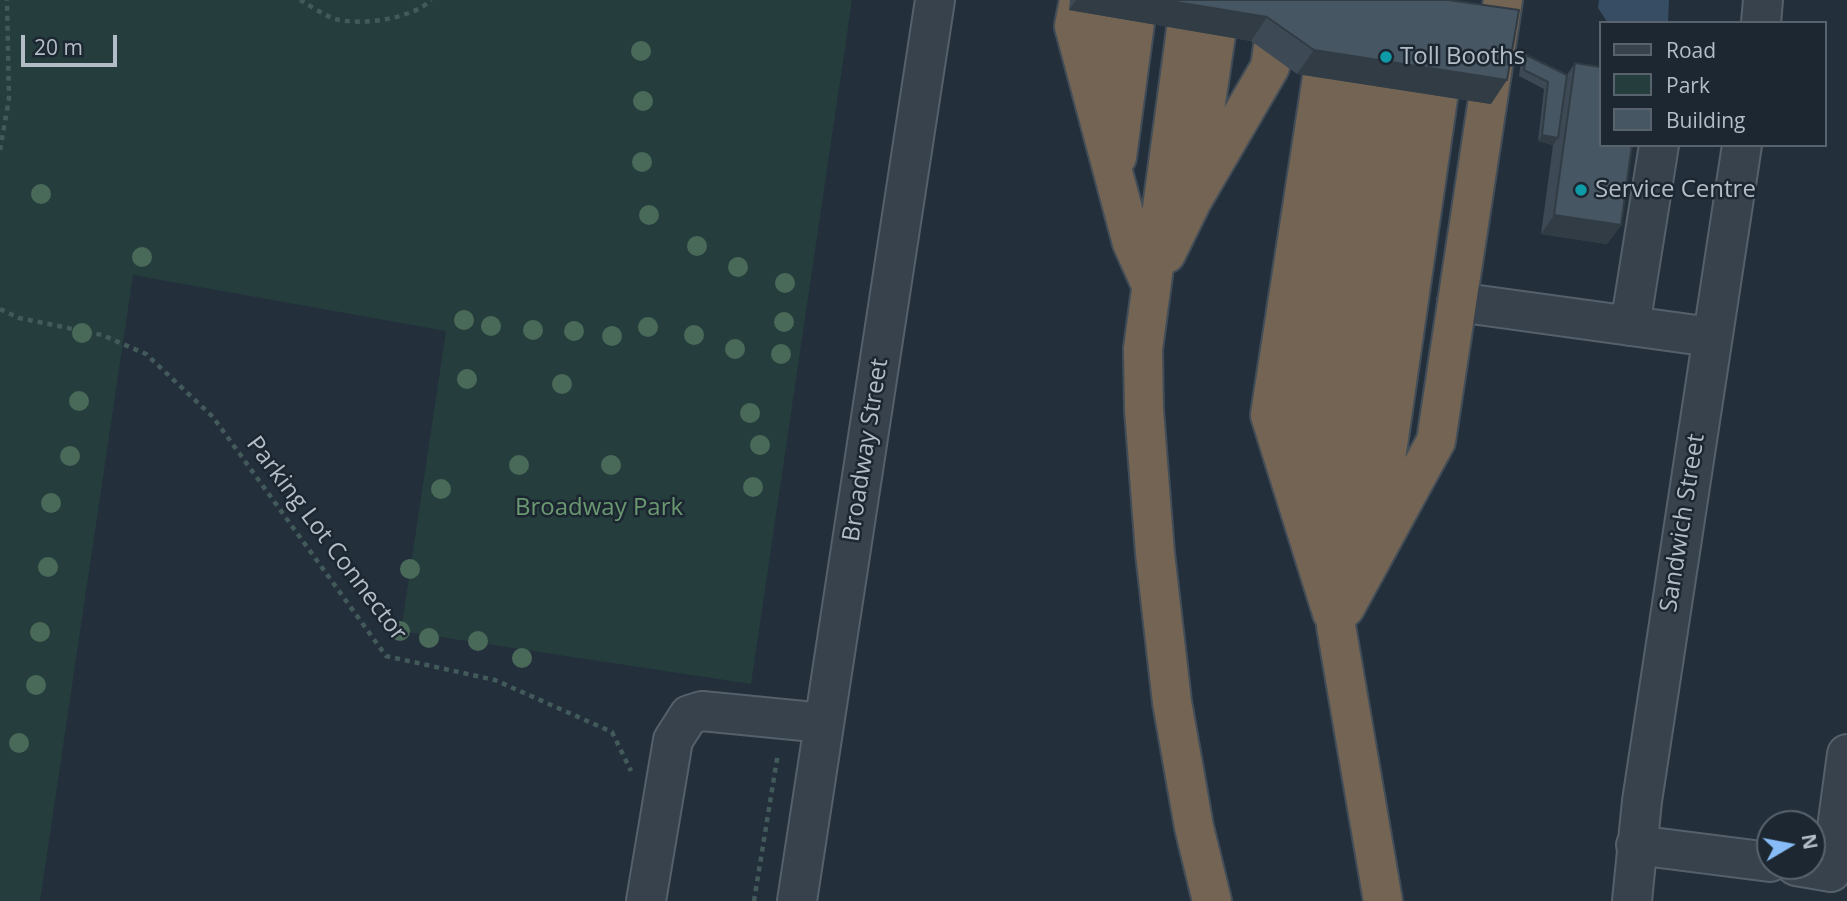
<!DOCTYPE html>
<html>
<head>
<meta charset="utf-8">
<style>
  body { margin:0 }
  #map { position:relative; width:1847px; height:901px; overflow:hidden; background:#23303c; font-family:"Open Sans",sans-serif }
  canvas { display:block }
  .legend { position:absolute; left:1599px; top:21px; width:228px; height:126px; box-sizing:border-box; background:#1c2731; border:2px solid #58636d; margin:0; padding:9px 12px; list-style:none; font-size:21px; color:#b3bdc8 }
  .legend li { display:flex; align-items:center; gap:14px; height:35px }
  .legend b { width:35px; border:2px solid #58636d }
  .north { position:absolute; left:1756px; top:810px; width:70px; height:70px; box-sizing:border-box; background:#1c2731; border:2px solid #58636d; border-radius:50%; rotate:80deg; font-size:19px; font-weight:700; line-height:28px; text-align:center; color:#b3bdc8 }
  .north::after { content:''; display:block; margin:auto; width:24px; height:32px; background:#88bcf7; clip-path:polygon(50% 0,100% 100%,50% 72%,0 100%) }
  .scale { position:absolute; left:21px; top:35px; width:96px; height:32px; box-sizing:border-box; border:4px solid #b3bdc8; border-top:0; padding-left:9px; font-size:21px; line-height:24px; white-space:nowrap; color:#b3bdc8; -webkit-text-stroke:5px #1c2731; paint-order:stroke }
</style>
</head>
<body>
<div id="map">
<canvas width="1847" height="901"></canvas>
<ul class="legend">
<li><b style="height:9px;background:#37424d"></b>Road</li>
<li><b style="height:19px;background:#253d3d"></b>Park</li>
<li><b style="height:19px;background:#475663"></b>Building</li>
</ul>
<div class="north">N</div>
<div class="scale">20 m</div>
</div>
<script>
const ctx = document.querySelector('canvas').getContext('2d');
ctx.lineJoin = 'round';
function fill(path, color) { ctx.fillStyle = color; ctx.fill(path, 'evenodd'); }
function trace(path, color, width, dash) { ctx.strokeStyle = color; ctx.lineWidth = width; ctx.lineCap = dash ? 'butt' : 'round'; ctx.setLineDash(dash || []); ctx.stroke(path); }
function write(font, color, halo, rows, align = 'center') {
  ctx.font = font + ' "Open Sans",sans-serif'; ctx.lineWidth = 5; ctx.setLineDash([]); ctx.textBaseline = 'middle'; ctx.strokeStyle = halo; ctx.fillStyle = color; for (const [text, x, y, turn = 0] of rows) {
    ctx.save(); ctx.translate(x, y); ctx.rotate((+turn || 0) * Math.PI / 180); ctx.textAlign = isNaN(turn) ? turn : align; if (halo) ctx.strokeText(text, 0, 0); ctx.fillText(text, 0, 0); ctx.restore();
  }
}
fill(new Path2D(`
  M0,0H852L751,684L401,631L446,331L133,275L40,901H0Z`), '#253d3d');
fill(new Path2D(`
  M1599,0H1669L1668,23H1608L1598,8Z`), '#374d63');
const minor = new Path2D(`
  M1761,23L1763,0
  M1457,302L1711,337
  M1630,326L1659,145
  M1636,845L1770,862
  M1796,866L1831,872L1847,754
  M646,901L673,740L689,715L702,711L824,723
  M797,901L935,0
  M1632,901L1642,801L1742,145`);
const highway = new Path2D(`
  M1079,0L1074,26L1132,243L1150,283
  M1190,0L1143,349L1144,410L1155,553L1172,702L1194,827L1212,901
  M1099,88L1111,0
  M1117,157L1138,0
  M1194,185L1221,0
  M1166,254L1192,201L1270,67L1280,0
  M1292,472L1365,0
  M1312,531L1392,0
  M1375,535L1446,43
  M1345,608L1436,441L1503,0
  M1332,613L1270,415L1334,0
  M1383,901L1336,626L1360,428L1426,0`);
trace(minor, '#55606a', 42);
trace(highway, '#424d57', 42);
trace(new Path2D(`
  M300,0C311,6 323,15 335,19C361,26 412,19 431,0
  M0,150L9,99L7,0
  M0,309L19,318L102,335L146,354L213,417L386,656L495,680L612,732L631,771
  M754,901L778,753`), '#435a5b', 4.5, [5, 5]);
trace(minor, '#37424d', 38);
trace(highway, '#736454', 38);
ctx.fillStyle = '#4a6a59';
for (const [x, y] of [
  [641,51],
  [643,101],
  [642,162],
  [41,194],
  [649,215],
  [697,246],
  [142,257],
  [738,267],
  [785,283],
  [464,320],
  [784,322],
  [491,326],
  [648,327],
  [533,330],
  [574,331],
  [82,333],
  [694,335],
  [612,336],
  [735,349],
  [781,354],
  [467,379],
  [562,384],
  [79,401],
  [750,413],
  [760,445],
  [70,456],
  [519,465],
  [611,465],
  [753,487],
  [441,489],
  [51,503],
  [48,567],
  [410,569],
  [400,631],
  [40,632],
  [429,638],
  [478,641],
  [522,658],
  [36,685],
  [19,743]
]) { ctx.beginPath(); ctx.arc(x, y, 10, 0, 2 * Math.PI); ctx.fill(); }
fill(new Path2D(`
  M1070,0H1448L1491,104L1297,74L1251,41L1069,10Z
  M1526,55L1567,75L1575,63L1621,225L1607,244L1541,234L1553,145L1538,141L1544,89L1519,76L1521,61Z`), '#3d4a55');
fill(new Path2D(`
  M1076,0H1164L1267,17L1251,41L1069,10Z
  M1314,50L1507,80L1491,104L1297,74Z
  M1542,135L1558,138L1553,145L1538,141Z
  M1554,215L1621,225L1607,244L1541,234Z`), '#323c45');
const building = new Path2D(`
  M1164,0H1448L1519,10L1507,80L1314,50L1267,17Z
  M1526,55L1567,75L1558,138L1542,135L1548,82L1524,70Z
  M1575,63L1600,67V145H1632L1621,225L1554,215Z`);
fill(building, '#475663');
trace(building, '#323c45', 2);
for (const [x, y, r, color] of [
  [1386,57,7,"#0f9aa8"],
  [1581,190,7,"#0f9aa8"]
]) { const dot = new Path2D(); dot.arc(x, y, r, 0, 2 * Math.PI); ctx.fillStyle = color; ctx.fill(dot); trace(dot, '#1c2731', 2.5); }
write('24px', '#b3bdc8', '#1c2731', [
  ["Toll Booths",1400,57],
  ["Service Centre",1595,190]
], 'left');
write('24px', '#b3bdc8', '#1c2731', [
  ["Broadway Street",866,450,-81],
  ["Sandwich Street",1683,523,-81],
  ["Parking Lot Connector",326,539,53]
]);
write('24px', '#6a9971', '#1c2731', [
  ["Broadway Park",599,508]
]);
</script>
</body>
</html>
